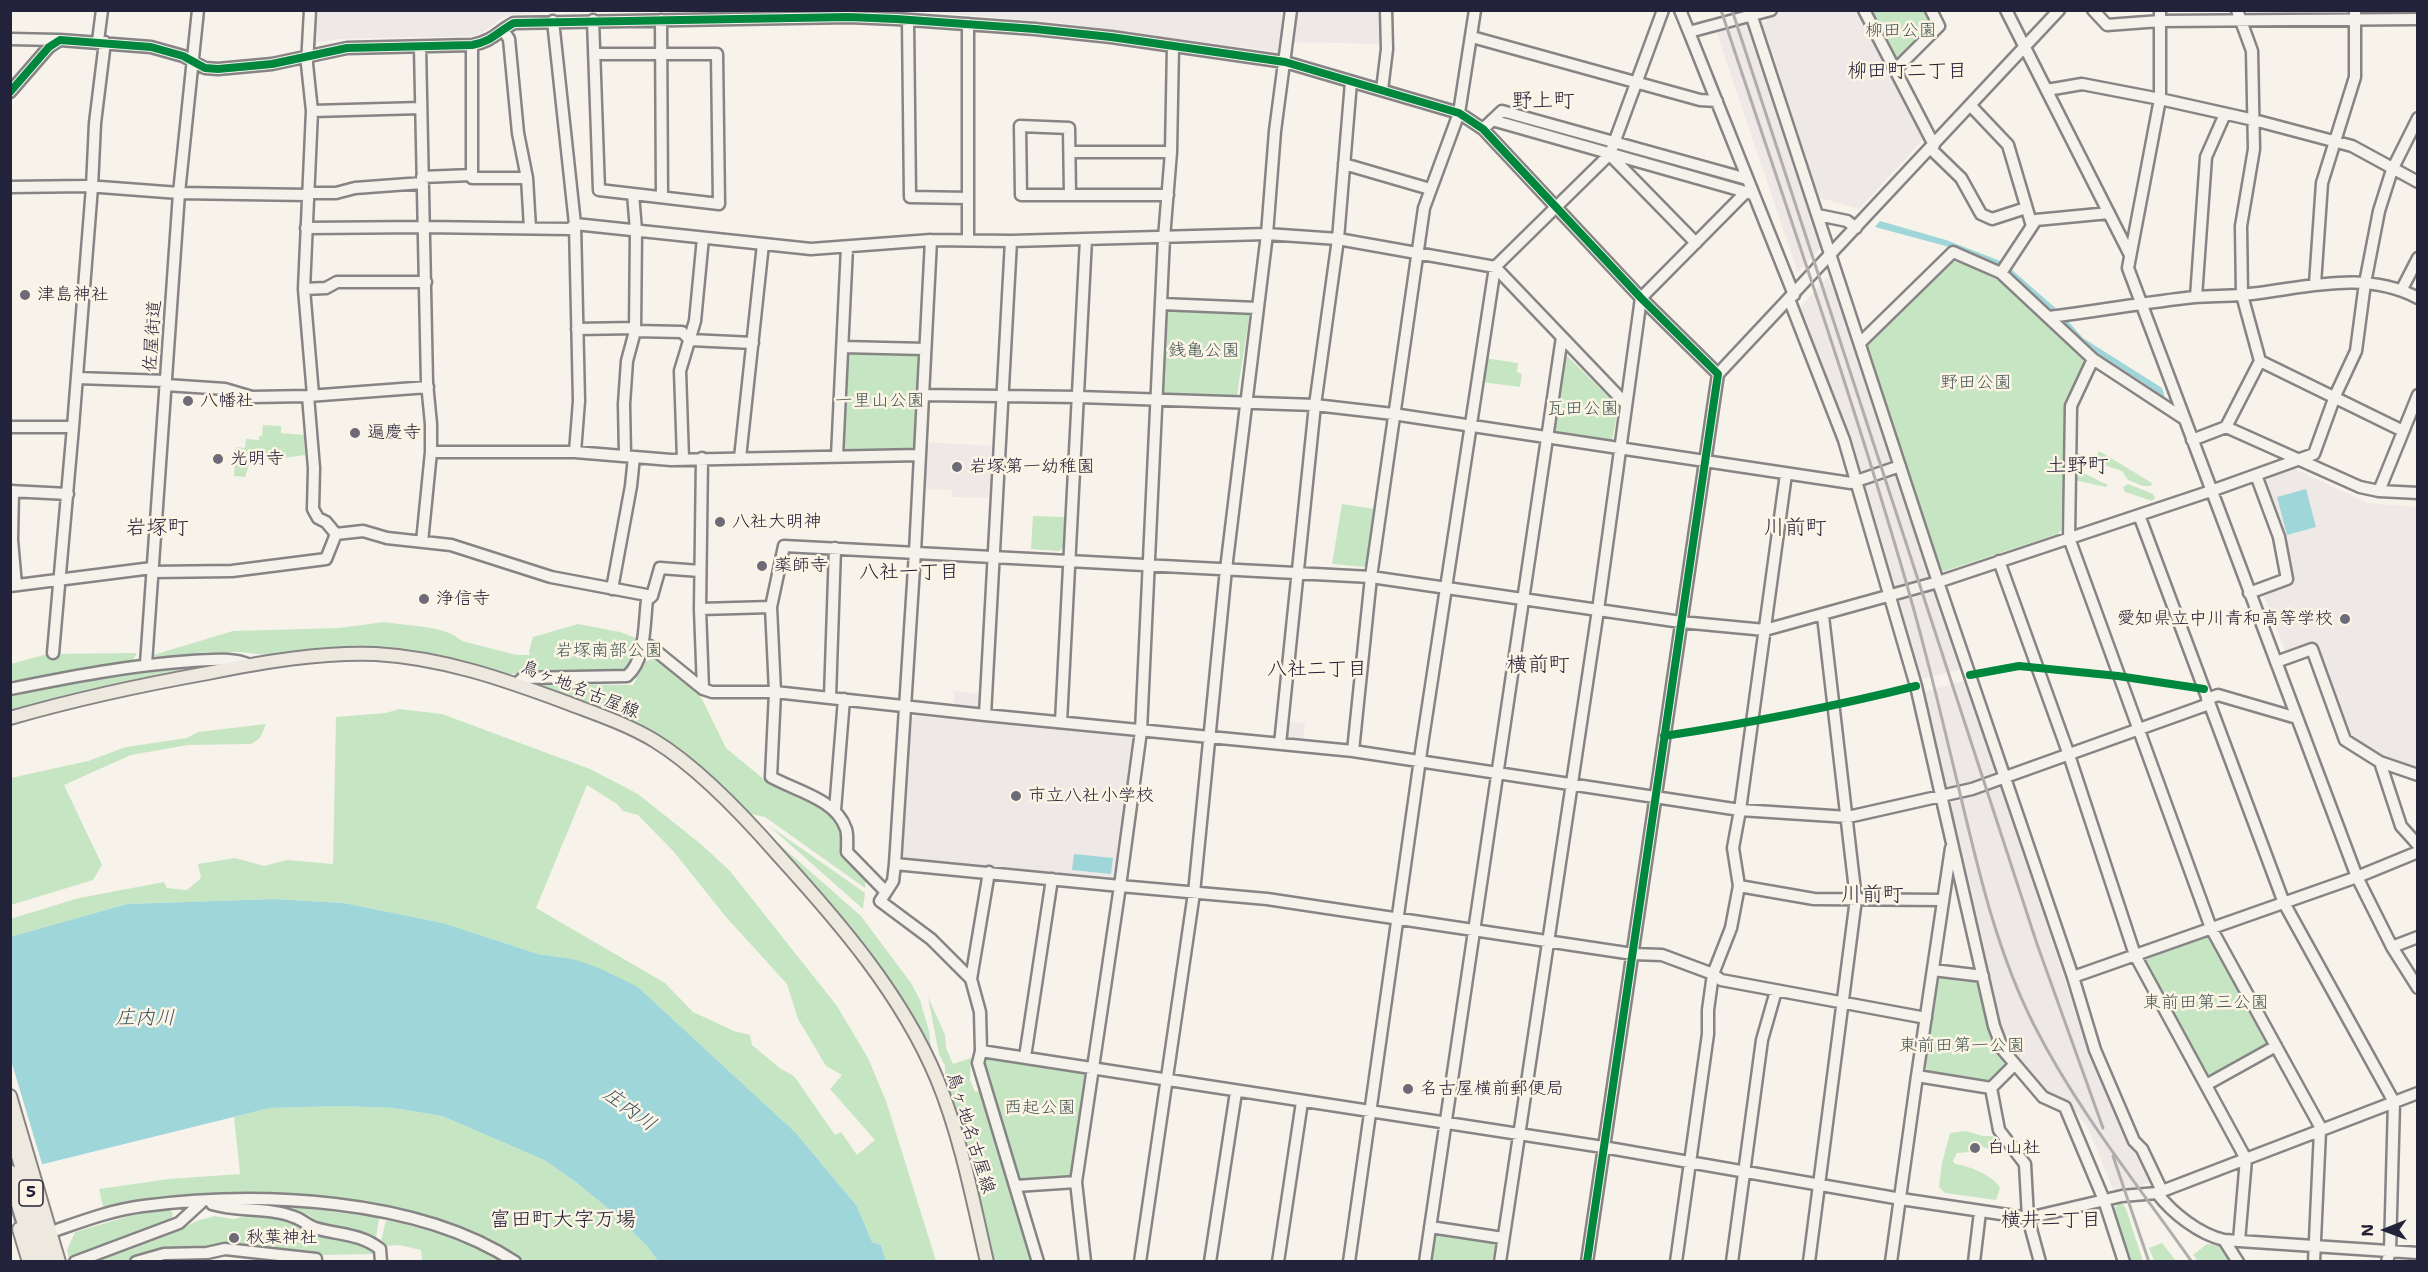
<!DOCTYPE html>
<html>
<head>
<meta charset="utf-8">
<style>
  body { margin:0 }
  #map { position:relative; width:2428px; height:1272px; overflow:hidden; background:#f7f3ea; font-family:"Shantell Sans",sans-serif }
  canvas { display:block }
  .frame { position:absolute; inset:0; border:12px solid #22223b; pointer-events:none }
  .north { position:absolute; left:2356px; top:1200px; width:60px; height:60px; -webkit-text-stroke:4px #fcf5e5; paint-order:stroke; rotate:269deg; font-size:16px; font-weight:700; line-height:24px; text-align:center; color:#22223b }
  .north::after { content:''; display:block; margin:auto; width:21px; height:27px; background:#22223b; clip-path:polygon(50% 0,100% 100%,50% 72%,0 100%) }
</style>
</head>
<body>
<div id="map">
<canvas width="2428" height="1272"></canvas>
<div class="frame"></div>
<div class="north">N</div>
</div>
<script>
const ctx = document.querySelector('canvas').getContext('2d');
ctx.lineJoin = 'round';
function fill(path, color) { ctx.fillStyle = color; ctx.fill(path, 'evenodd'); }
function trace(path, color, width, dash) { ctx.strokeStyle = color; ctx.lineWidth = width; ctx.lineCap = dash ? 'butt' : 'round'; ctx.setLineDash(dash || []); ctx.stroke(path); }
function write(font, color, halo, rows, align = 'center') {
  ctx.font = font + ' "Shantell Sans","Klee One",sans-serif'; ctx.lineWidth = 5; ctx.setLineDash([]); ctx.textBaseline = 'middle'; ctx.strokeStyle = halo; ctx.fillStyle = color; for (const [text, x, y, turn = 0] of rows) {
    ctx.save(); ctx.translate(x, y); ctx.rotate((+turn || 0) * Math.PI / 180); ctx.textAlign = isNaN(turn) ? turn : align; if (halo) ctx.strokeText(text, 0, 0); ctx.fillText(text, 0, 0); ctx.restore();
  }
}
fill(new Path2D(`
  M313,11H558L510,15L502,18L482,33L473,36L337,39L313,43Z
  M918,11H1286L1278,52L1061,23Z
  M1296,11H1384L1385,44L1290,42Z
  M1784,11H1859L1923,133V140L1859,209L1814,196L1760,28L1770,17Z
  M1745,23L1749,25L1821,242L1820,248L1798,273L1716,31Z
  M1826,278H1833L1852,340L1857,345L1893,462L1864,472L1859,471L1799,309Z
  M926,442L992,446L989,498L952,497V490L923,489Z
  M2290,467L2368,503L2417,507V772L2377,756L2365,746L2347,736L2315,645L2286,652L2262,592L2291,581L2261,480Z
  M1895,473H1898L1930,573L1928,578L1898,588L1892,584L1881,538L1864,487L1867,483Z
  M1934,589L1962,669L1918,680L1898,604L1901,599Z
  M1966,681L1995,769L1993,774L1948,790L1946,789L1922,692Z
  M954,691L981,694L980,705L976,708L954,707Z
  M915,716L1131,737L1134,740L1115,876L1112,879L905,858L901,853L910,720Z
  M1288,721L1305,723L1303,741L1289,739L1286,736Z
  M1997,786L2001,788L2088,1049L2131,1146L2138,1152L2150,1182L2123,1193L2114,1191L2088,1128L2069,1102L2051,1097L2006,1046L1999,1029L1950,807L1951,803Z`), '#eee8e6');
fill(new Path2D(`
  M1868,11H1926L1932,21L1931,27L1900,61L1893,59Z
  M1959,261L2001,282L2082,357L2084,363L2065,409L2061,530L2058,534L1945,571L1940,570L1867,345L1871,337L1952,262Z
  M1166,307L1250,312L1237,395L1233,397L1165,394L1163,390Z
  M914,351L918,356L914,446L910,450H845L843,448L847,352Z
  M1567,356L1616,404L1618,409L1612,441L1554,433L1552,428L1563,359Z
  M1485,358L1518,363L1517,372L1522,374L1520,387L1481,382Z
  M263,425L281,426V433L304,435L305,455C286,457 269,462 250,462L245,477L234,476L236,447L245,448L246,439L259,440V436H262Z
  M2098,452H2101L2152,483L2151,486H2143L2128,480L2122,471L2095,462Z
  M2079,453L2084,458L2081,472L2108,485L2106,487L2074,480L2075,454Z
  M2128,484L2153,494L2155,498L2152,501L2125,492L2123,487Z
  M1342,504L1375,509L1367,564L1364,567L1332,564Z
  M1033,516L1065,517L1064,547L1059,551L1031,549Z
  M384,622C407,626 445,625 462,641L517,655H530L529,651L533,637L578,624L620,632L639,639L635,653L626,669L609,673L509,674L439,657L275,656L240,652H205L158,658L153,655L233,631L339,628Z
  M137,653L132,661L11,681V664L47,654Z
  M654,658L694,688L702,699L726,748L772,786L817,806L831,818L841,832L843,856L866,876L865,888L765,817L746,813L632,723L536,684L633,685L645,662Z
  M206,667L68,696L11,713V694L131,674Z
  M399,709L442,714L590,769L638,794L702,845L730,871L837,1006L868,1058L886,1101L936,1261H886L881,1245L872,1242L857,1206L796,1133L638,987L573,959L538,954L443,923L344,903L274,899L127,904L11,937L10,919L79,898L164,882L167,888L187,890L201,878L198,864L235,858L264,866L287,860L333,864L336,717L386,713ZM587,785L617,804L623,811L638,815L674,852L726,917L787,984L798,1019L826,1066L842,1075L830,1089L875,1140L857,1155L841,1132L835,1135L794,1076L781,1069L752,1045L750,1035L734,1031L693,1012L665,983L536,908Z
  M266,724L260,738L251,744L188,745L131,755L64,785L102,865L93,880L11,905V778L88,761L126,747L187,738L198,732Z
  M768,825L865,893L863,909Z
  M763,830L861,916L911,983L920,1000L929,1031L932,1057L911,1014L880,970L796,866Z
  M2206,936L2211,938L2266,1043L2265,1048L2211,1077L2207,1075L2145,960L2146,957Z
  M1942,975L1975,981L1980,987L2007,1061V1066L1989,1083L1928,1074L1926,1068L1937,979Z
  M928,997L945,1035L946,1048L953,1064L971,1058L970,1080L975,1092L982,1090L1031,1261H994L969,1162L945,1084V1066L939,1054Z
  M989,1057L1083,1072L1087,1077L1071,1179L1022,1182L1018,1179L984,1062L985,1058Z
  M342,1106L393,1108L442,1116L544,1160L576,1182L611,1211L646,1245L658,1261H526L505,1249L440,1221L385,1206L342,1199L234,1194L138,1200L104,1211L99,1189L169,1179L240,1174L234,1117L270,1108Z
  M1966,1131L1983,1136H1993L2002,1145V1149L1997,1152L1980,1146L1971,1152L1957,1153L1953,1161L1955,1164C1969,1166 1993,1175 2000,1188L1996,1200L1945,1193L1939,1187L1942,1163L1950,1133Z
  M2121,1202L2126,1209L2143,1261H2131L2113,1209Z
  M250,1206L305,1208L379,1218L376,1239L321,1223L307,1214Z
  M169,1210L173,1213L172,1218L69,1258L67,1250L75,1232L133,1215Z
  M250,1215L295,1222L310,1232L340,1237L370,1246L375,1254L321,1255L225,1246L206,1250H164L122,1261L92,1262L181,1229L197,1221L214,1216L233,1219Z
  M386,1220C429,1229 465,1242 506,1261H422L421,1250L399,1245L385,1246L381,1241Z
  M1437,1232L1492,1240L1495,1244L1492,1261L1430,1262L1434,1235Z
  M2162,1243L2176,1261H2154L2149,1248Z
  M2207,1244L2220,1246L2230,1261H2198L2193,1255Z`), '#c6e6c3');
fill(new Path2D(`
  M1506,115L1734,180L1732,185L1505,120Z
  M1880,221L1946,240L2003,262L2060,312L2083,338L2162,388L2166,401L2148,386L2074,338L2053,312L2011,275L1953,248L1875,227Z
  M2306,489L2316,527L2287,535L2277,497Z
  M1074,854L1113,858L1111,874L1072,870Z
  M274,899L344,903L443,923L538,954L573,959L599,968L638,987L796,1133L857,1206L872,1242L881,1245L886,1261H658L646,1245L611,1211L576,1182L544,1160L442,1116L393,1108L342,1106L270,1108L11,1172L10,937L127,904Z`), '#9fd6da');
fill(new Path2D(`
  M10,1057L43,1167L10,1175Z`), '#f7f3ea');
const minor = new Path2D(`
  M310,10L307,64L312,111L304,289L313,395
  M1680,10L1689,32L1771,10
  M1864,10L1934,145
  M2006,10L2129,253
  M2093,10L2107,25L2160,21L2418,19
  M2160,10V99L2128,268L2357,877L2392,947L2418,988
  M2237,10L2252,51L2254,149L2241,226L2242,295L2260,361L2403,431
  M1752,17L1938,582L2073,977L2357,877L2418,852
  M593,20L599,190L719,204L717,54H594
  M661,20L662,197
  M908,20L910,197L968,198
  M553,21L575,224L579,401L575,452
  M968,24V240
  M503,30L509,39L518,133L527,178L530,228
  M1689,32L1794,295
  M1472,37L1700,100L1717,101
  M10,39L58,40
  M98,41L102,10
  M472,45V175
  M420,47L427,383L431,424V452L422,542
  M1895,70L1939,26L1931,10
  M1382,90L1387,49L1386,10
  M2047,90L2082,84L2160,99L2254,120L2352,146L2418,182
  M10,92L49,47L60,40L151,47L183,56L205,68L218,69L272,64L347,48L472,45C493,41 497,32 514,23L849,17L896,19L1035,29L1111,37L1285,62L1459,113L1483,129L1641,298L1718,374L1587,1262
  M1971,106L2008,145L2032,226
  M312,111L421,108
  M1492,120L1746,192
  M1483,129L1502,111L1747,179
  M1931,149L1961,178L1981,214L1992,219L2026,208
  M1070,152H1171
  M1610,155L1696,243
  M1344,164L1430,189
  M422,177L472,175V178H527
  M10,187L87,186L179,193L307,195
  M307,193H336L355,188L422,183
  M1070,195L1069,128L1020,126L1021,195H1168
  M1818,215L1847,221L1856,228
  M306,228L424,227L570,229L575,224L811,249L931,240L1011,241L1267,234L1338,239L1495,267L1625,403
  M931,240L915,552L895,864L1120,886L1141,731L1164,238L1171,152L1173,46
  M2001,273L2036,220L2109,213
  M2315,284L2322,183L2355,77V10
  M304,289L326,288L337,282H426
  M2402,289L2418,258
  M2196,297L2206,157L2225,114
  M1789,299L1844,440L1916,686L1994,1026L2003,1050L2043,1097L2065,1107L2104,1200L2124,1262
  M1161,304L1257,308
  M2049,317C2098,311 2147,302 2195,297C2211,296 2226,296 2241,295C2300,290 2361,268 2418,298
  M577,329L635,328
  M635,331L682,332L690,340L753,343
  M1861,342L1953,252L2001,273L2093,359L2183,418
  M843,347L925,349
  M2093,359L2071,406L2069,538L2211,928L2322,1130
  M1718,374L2059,10
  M77,378L166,381
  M166,385L225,389L252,397L308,396L428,387
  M923,395L1079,397L1315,405L1393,414L1851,483L1900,466
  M308,396L314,468L313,509L318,518L326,522L336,534
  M10,427H73
  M2226,427L2360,487L2379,491L2418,493
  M2192,440L2226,427L2260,361
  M431,452H575L671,460L920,455
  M625,456L624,404L627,361L635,331L636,230L633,194
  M837,456L847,247
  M702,458L700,609L703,689
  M740,458L763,244
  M683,459L680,371L695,321L703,238
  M10,491L68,494
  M13,491L12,540L16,585
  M2379,491L2418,395
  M2139,515L2284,903L2394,1102L2390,1251L2387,1262
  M1999,561L2069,755L2135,955L2246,1159L2239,1241
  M152,572L232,571L326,559L336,534L363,531L387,538L451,545L551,577L652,596
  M10,586L152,568
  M612,589L631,486L634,457
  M2249,593L2287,579L2279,537L2256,475
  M700,609L771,607
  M641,647L650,646L703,689L712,692H775L985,715L1353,751L1740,810L1848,817L1972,789L2209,704
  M53,653L73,427L92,187L95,123L105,42
  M2276,662L2312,649L2345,740L2380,762L2418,775
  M146,664L179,193L198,10
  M516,684L523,678L627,676C646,660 644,624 647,600L652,596L660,568L700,571
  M10,689C70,677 131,665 192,661C210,660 233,657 250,665
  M830,697L835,548
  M2207,699L2218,695L2297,718
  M985,715L1011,241
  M1061,722L1086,239
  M1280,744L1315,405L1338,239L1351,82
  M1353,751L1371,577L1424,208L1459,113L1475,10
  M2380,762L2401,826L2418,845
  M835,810L844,699
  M1951,848L1917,1076L1991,1088L2015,1064
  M989,872L971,979L980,1012L981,1051L978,1063L1038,1262
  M1739,886L1814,899L1943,900
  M886,892L893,881L895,864
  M2392,947L2418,937
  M1933,970L1983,976
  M2073,977L2095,1050L2134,1141L2142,1149L2162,1191
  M971,979L931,939L880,901L886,892L847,852C847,845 848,835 846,829C836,799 796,791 771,777L775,692L771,607L784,546L1371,577L1681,622L1765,630L1938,582L2211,491L2314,454L2335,396L2356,351L2365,283L2379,211L2392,170L2418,118
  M981,1051L1603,1147L1901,1199L2028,1218L2122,1196L2157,1193L2418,1093
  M1025,1057L1052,879
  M2206,1085L2276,1046
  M1991,1088L1999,1130L2025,1164L2028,1218L2040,1262
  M1016,1186L1076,1182
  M2157,1193C2172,1213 2199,1234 2224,1240L2418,1253
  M212,1204C238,1212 269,1207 294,1217C301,1219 307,1225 315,1228C337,1235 360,1233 380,1249L381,1262
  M1430,1227L1503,1238
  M51,1232C80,1222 111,1210 143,1206C256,1191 417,1197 515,1262
  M2224,1240L2238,1262
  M75,1262L179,1223L203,1201
  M136,1262L164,1254L207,1253L225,1249L316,1259V1262
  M1085,1262L1076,1182L1120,886L1267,899L1633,954L1662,955L1713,974L1721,980L1926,1018
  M1140,1262L1194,893L1226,569L1267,234L1275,131L1291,10
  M1210,1262L1236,1092
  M1278,1262L1302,1102
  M1349,1262L1422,745L1495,267L1610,154L1663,10
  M1425,1262L1562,337
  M1500,1262L1598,610L1641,298L1746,192L1752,194
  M1676,1262L1708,1034V1010L1713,974L1731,928L1739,886L1733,848L1740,810L1786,474
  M1732,1262L1762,1040L1776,991
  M1809,1262L1856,899L1823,616
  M1891,1262L1917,1076
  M1974,1262L1980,1212
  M2314,1262L2320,1131`);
const major = new Path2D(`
  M10,718C76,699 141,685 208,673C263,662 320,652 376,654C443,658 503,679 565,702C596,714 627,724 655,741C699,768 745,817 779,856C840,923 902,995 937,1079C961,1137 973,1201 987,1262
  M10,1096L59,1262
  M19,1229L29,1262`);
const highway = new Path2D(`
  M10,1124L51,1262
  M10,1173L37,1262`);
trace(minor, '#868485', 15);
trace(major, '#868485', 16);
trace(highway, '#868485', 20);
trace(minor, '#f5f2ec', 10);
trace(major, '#eee9df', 12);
trace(highway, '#eee9df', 15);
trace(new Path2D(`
  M1721,10C1781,192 1845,374 1899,558C1921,631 1939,706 1957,781C1977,864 1995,948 2034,1025C2077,1110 2138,1185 2192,1262
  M1732,10L2037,944L2103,1128
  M2113,1156L2149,1262`), '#b0aead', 3);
trace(new Path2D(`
  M10,92L49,47L60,40L151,47L183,56L205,68L218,69L272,64L347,48L472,45C493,41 497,32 514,23L849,17L896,19L1035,29L1111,37L1285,62L1459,113L1483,129L1641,298L1718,374L1587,1262
  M1970,675L2019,666L2118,676L2204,689
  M1664,736C1750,723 1832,707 1916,686`), '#00873e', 8);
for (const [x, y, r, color] of [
  [25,295,6,"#6d6b78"],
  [188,401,6,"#6d6b78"],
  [355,433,6,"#6d6b78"],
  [218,459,6,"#6d6b78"],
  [957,467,6,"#6d6b78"],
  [720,522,6,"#6d6b78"],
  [762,566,6,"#6d6b78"],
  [424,599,6,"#6d6b78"],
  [2345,619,6,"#6d6b78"],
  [1016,796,6,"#6d6b78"],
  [1408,1089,6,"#6d6b78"],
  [1975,1148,6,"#6d6b78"],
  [234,1238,6,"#6d6b78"]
]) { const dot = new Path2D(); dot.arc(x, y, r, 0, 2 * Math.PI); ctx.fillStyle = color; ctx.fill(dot); trace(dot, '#fcf5e5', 2); }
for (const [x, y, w] of [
  [31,1193,24]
]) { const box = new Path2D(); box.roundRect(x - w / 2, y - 13, w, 26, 4.5); ctx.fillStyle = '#fcf5e5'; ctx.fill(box); trace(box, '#22223b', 1.5); }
write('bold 16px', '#22223b', null, [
  ["5",31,1193]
]);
write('18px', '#475a5a', '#fcf5e5', [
  ["柳田公園",1901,31],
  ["銭亀公園",1204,351],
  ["野田公園",1976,383],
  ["一里山公園",880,401],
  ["瓦田公園",1583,409],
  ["岩塚南部公園",609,651],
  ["東前田第三公園",2206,1003],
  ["東前田第一公園",1962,1046],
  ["西起公園",1040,1108]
]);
write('18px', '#22223b', '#fcf5e5', [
  ["津島神社",37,295],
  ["八幡社",200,401],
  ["遍慶寺",367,433],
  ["光明寺",230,459],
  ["岩塚第一幼稚園",969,467],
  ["八社大明神",732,522],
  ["薬師寺",774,566],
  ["浄信寺",436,599],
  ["愛知県立中川青和高等学校",2333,619,"right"],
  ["市立八社小学校",1028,796],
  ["名古屋横前郵便局",1420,1089],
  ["白山社",1987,1148],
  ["秋葉神社",246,1238]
], 'left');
write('18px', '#22223b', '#fcf5e5', [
  ["佐屋街道",153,336,-86],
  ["鳥ヶ地名古屋線",580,690,22],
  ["鳥ヶ地名古屋線",970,1133,73]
]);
write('20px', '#22223b', '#fcf5e5', [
  ["柳田町二丁目",1907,72],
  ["八社一丁目",909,573],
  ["八社二丁目",1317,670],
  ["横井二丁目",2051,1221]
]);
write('italic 20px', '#3c5469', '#fcf5e5', [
  ["庄内川",145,1019],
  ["庄内川",629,1110,36]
]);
write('21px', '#22223b', '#fcf5e5', [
  ["野上町",1543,102],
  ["土野町",2077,467],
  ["岩塚町",157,529],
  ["川前町",1795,529],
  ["横前町",1538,666],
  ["川前町",1872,896],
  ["富田町大字万場",563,1221]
]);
</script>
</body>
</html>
